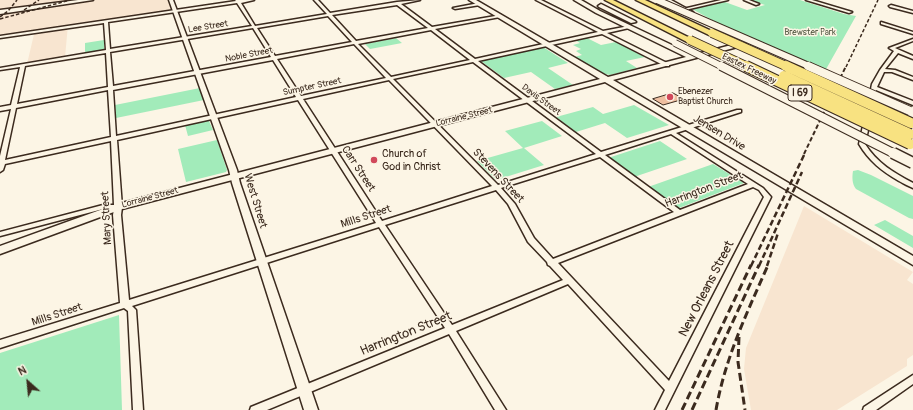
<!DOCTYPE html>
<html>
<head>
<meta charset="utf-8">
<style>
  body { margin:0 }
  #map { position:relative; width:913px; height:410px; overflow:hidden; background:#fcf5e5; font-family:Pangolin,sans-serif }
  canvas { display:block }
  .north { position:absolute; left:8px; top:362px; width:40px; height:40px; -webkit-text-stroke:3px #fcf5e5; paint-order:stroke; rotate:333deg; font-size:11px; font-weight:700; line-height:16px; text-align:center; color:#3b2a1e }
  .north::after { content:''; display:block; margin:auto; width:14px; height:18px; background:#3b2a1e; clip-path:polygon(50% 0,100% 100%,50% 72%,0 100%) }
</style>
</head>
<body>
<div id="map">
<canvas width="913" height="410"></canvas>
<div class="north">N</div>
</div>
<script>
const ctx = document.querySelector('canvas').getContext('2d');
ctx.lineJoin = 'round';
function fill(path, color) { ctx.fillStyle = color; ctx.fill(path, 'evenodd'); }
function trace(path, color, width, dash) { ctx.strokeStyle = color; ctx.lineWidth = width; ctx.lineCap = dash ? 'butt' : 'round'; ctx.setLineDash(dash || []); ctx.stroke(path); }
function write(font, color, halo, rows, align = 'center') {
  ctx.font = font + ' Pangolin,sans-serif'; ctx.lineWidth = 3; ctx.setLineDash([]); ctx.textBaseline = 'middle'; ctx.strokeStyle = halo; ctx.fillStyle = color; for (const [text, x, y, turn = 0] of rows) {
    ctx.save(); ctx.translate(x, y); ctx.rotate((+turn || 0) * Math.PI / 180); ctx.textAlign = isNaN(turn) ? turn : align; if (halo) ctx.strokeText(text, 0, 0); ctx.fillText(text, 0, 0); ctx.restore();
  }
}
fill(new Path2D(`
  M0,0H169L172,10L68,25L65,57L27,64L35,30L0,35Z
  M804,206L913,272L907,280L913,284V355L907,359V366L837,410H751L744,369L746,348Z`), '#f8e5d0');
fill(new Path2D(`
  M750,0H800L844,14L856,16L825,71L738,34L692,9L725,2L747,10L765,5Z
  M396,38L402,43L370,49L365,44Z
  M587,38L601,45L616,42L645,57L626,61L637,68L610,75L605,74L574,57L582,55L576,51L581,49L573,45L580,43L575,40Z
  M104,40V50L85,54V43Z
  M543,47L568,63L548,68L573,85L555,89L531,72L504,78L481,61Z
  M200,88L204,100L116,118L115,105Z
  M634,105L669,125L627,138L605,123L576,132L556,117L593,107L603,114Z
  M206,121H209L213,130L188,136L185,125Z
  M542,121L562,136L524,148L544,165L496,180L477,161L523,148L505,131Z
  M217,140L227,170L226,172L186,182L178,149Z
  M660,141L687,159L634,177L608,158Z
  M713,164L744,183L679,208L675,207L648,187Z
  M858,170L871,175L913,196V219L909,218L856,189C852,184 852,177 853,171Z
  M885,220L913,236V248L874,225Z
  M119,315L122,410H0V353Z`), '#a2ebba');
const building = new Path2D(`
  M673,93L684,99L663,105L653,99Z`);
fill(building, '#efbfa0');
trace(building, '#3b2a1e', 1);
const minor = new Path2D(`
  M235,0H254L241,3L255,26L327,14L314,0H318L330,13L397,2L420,0L401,4L432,27L501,15L502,16L500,17L435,29L475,59L598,32L536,0H541L603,31L629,26V28L607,33L669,64V66H665L602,34L478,61L601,152L737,110H741V112L676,133L763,188L771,197L665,410H655L665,390L568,284L456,331L506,410H495L449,334L267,410H250L251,407L445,328L379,227L132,306L136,310L143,410H133L128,311L124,308L0,348V340L120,303L113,215L114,209H103L0,236V232L103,205H114L111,141L5,164L3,170L0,172V156L11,109L0,111V107L11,105L20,67L0,70V68L106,50L104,23L0,38V36L236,1ZM237,3L252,26L110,49L108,22ZM397,5L428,28L356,41L332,15ZM328,16L352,42L275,56L257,28ZM253,28L271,57L113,86L110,52ZM431,30L470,60L391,77L358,44ZM354,44L386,78L301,96L277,59ZM106,53L108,87L17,104L25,66ZM273,60L296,97L116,136L113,90ZM473,62L596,154L498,185L393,79ZM389,80L492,186L382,221L303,99ZM108,90L111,137L5,160L16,108ZM298,100L376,223L129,300L121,215L122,207L117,140ZM671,134L748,184L680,210L605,155ZM600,157L674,212L553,259L534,238L515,204L501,188ZM753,187L759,190L764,197L669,381L558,263ZM496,190L508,204L528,242L547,262L548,265L550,266L563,280L452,325L385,225Z
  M721,0H728L685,10L683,9Z
  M744,0H749L759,4L756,5Z
  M806,0H812L852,12L849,13Z
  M479,3H480V5L455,9L453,8Z
  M891,5L913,11V13L890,7L889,6Z
  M881,22L913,32V34L881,24Z
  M913,39V41L895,48L913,56V59L898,53L885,69L895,70L913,77V80L892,72H884L877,87L913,101V105L876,90L873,109L870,111L868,110L867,109L872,84L880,70L894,51L889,48Z
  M867,119L870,121L865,144C877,163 894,173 913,183V188C908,186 903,183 899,181C882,171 869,161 859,144L864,121Z
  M913,375V384L876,410H863L864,407Z`);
const tertiary = new Path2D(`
  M169,0H173L237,170L240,183L318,410H304L232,183L229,170Z`);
const secondary = new Path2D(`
  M78,0H93L0,14V10Z
  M469,0H476L608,77L686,57L596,13L574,0H581L600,11L693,55L739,43L728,33L733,32L742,38L746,44L745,45L613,80L913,256V265L605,82L122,209L0,254V246L114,205L600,79Z
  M664,0H671L693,12L688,13Z
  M601,4L635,21L636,22L631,23L599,7L598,6Z`);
const motorway = new Path2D(`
  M605,0H613L694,40L690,42H687Z
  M636,0H645L716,33L712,35H709Z`);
trace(minor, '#3b2a1e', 3);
trace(tertiary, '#3b2a1e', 3);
trace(secondary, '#3b2a1e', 3);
trace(motorway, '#3b2a1e', 3);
fill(minor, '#fcf5e5');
fill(tertiary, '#fcf5e5');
fill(secondary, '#fcf5e5');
fill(motorway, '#f8e281');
trace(new Path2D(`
  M24,10L39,0
  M0,17L8,11L17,0
  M0,19L70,0
  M846,67L878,0`), '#3b2a1e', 1.5, [3.5, 2]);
trace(new Path2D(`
  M804,154L846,66`), '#3b2a1e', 2, [4.5, 2.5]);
trace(new Path2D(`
  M751,266L805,153
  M759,266L802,172
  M767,266L778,233`), '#3b2a1e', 2.5, [6, 3]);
trace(new Path2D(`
  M739,337L738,362L745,410
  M682,410L751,265
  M692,410L759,265
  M716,410C725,358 747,313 768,265`), '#3b2a1e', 3, [8, 4]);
const secondaryBridgeFar2 = new Path2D(`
  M657,0L811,67
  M675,43L723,67`);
const secondaryBridgeFar1 = new Path2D(`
  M721,66L895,154
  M808,66L910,111`);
const secondaryBridge = new Path2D(`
  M893,153L913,163`);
const motorwayBridgeFar1 = new Path2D(`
  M712,33L788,67
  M690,40L748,67`);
const motorwayBridge = new Path2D(`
  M746,66L910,144
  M786,66L911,123
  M784,76L910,134`);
trace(secondaryBridgeFar2, '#3b2a1e', 8, []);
trace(secondaryBridgeFar1, '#3b2a1e', 10, []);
trace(secondaryBridge, '#3b2a1e', 13, []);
trace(motorwayBridgeFar1, '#3b2a1e', 10, []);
trace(motorwayBridge, '#3b2a1e', 12, []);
trace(secondaryBridgeFar2, '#fcf5e5', 6);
trace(secondaryBridgeFar1, '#fcf5e5', 8);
trace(secondaryBridge, '#fcf5e5', 10);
trace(motorwayBridgeFar1, '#f8e281', 8);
trace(motorwayBridge, '#f8e281', 10);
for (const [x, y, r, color] of [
  [670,97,4,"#d1495b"],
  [374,160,4,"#d1495b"]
]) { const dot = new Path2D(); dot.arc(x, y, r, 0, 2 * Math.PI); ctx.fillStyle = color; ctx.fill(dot); trace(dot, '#fcf5e5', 1.5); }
write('9px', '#3b2a1e', '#fcf5e5', [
  ["Lee Street",208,27,-9],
  ["Noble Street",249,55,-11],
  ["Eastex Freeway",749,69,26],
  ["Sumpter Street",312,87,-12],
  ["Davis Street",541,100,36],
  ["Lorraine Street",464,117,-14],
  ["Lorraine Street",150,198,-15]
]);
write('9px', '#555a45', '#fcf5e5', [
  ["Brewster Park",810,33]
]);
write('9px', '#3b2a1e', '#fcf5e5', [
  ["Ebenezer",678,92],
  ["Baptist Church",678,102]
], 'left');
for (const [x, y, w] of [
  [800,93,24]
]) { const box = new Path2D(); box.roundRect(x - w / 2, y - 8, w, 16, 3); ctx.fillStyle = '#fcf5e5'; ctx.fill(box); trace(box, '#3b2a1e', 1); }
write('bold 10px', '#3b2a1e', null, [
  ["I 69",800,93]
]);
write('11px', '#3b2a1e', '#fcf5e5', [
  ["Jensen Drive",719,133,31],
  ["Carr Street",358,169,57],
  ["Stevens Street",498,176,47],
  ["Harrington Street",704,190,-21],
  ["West Street",255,201,73],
  ["Mills Street",366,217,-18],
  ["Mary Street",107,218,-93],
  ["Mills Street",57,315,-18]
]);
write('11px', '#3b2a1e', '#fcf5e5', [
  ["Church of",382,154],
  ["God in Christ",382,167]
], 'left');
write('13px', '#3b2a1e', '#fcf5e5', [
  ["New Orleans Street",707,289,-63],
  ["Harrington Street",406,334,-22]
]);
</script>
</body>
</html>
